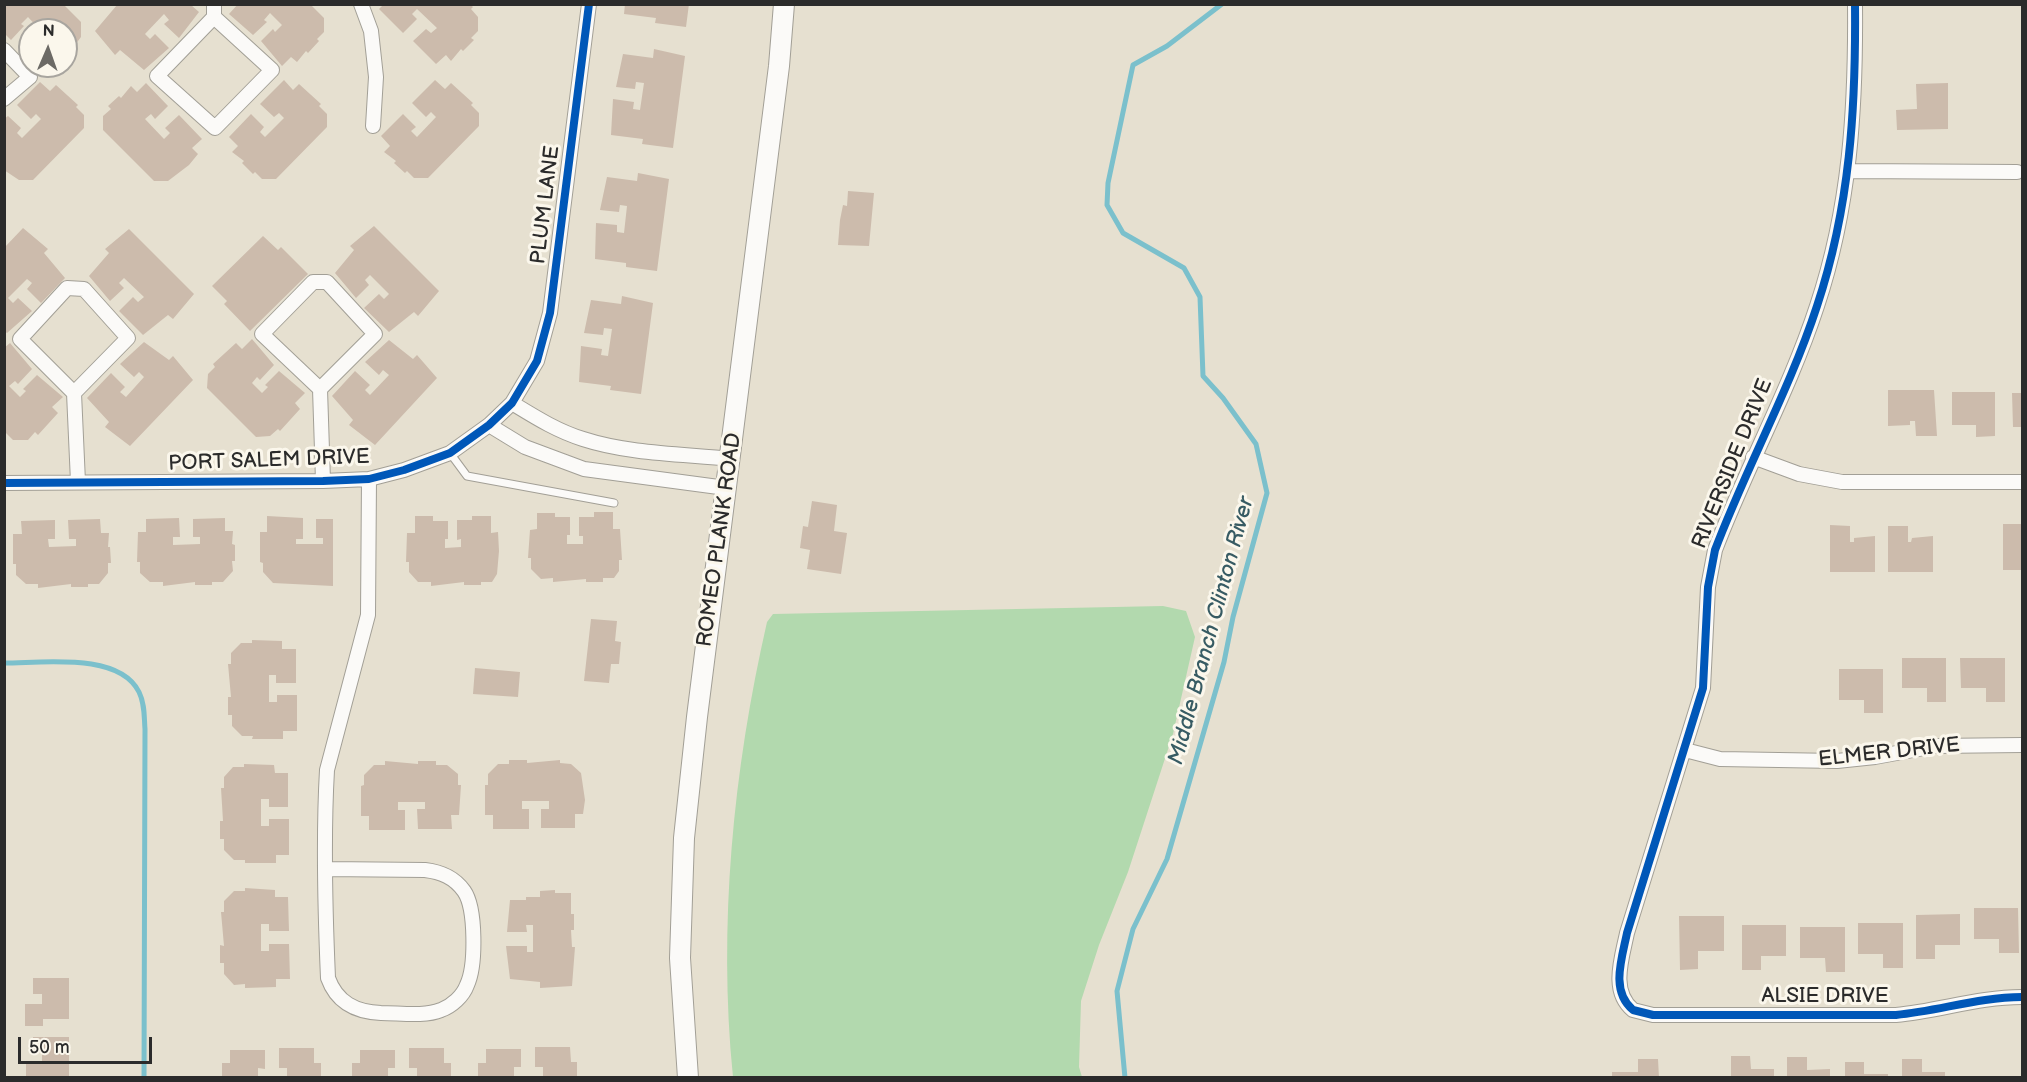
<!DOCTYPE html>
<html>
<head>
<meta charset="utf-8">
<style>
  body { margin:0 }
  #map { position:relative; width:2027px; height:1082px; overflow:hidden; background:#e6e0d0; font-family:"Balsamiq Sans",sans-serif }
  canvas { display:block }
  .frame { position:absolute; inset:0; border:6px solid #2b2b2b; pointer-events:none }
  .north { position:absolute; left:18px; top:18px; width:60px; height:60px; box-sizing:border-box; background:#fbf7ec; border:2px solid #a8a59f; border-radius:50%; rotate:2deg; font-size:16px; font-weight:700; line-height:24px; text-align:center; color:#2b2b2b }
  .north::after { content:''; display:block; margin:auto; width:21px; height:27px; background:#6c6a65; clip-path:polygon(50% 0,100% 100%,50% 72%,0 100%) }
  .scale { position:absolute; left:18px; top:1037px; width:134px; height:27px; box-sizing:border-box; border:3px solid #2b2b2b; border-top:0; padding-left:8px; font-size:18px; line-height:21px; white-space:nowrap; color:#2b2b2b; -webkit-text-stroke:4px #fbf7ec; paint-order:stroke }
</style>
</head>
<body>
<div id="map">
<canvas width="2027" height="1082"></canvas>
<div class="frame"></div>
<div class="north">N</div>
<div class="scale">50 m</div>
</div>
<script>
const ctx = document.querySelector('canvas').getContext('2d');
ctx.lineJoin = 'round';
function fill(path, color) { ctx.fillStyle = color; ctx.fill(path, 'evenodd'); }
function trace(path, color, width, dash) { ctx.strokeStyle = color; ctx.lineWidth = width; ctx.lineCap = dash ? 'butt' : 'round'; ctx.setLineDash(dash || []); ctx.stroke(path); }
function write(font, color, halo, rows, align = 'center') {
  ctx.font = font + ' "Balsamiq Sans",sans-serif'; ctx.lineWidth = 6; ctx.setLineDash([]); ctx.textBaseline = 'middle'; ctx.strokeStyle = halo; ctx.fillStyle = color; for (const [text, x, y, turn = 0] of rows) {
    ctx.save(); ctx.translate(x, y); ctx.rotate((+turn || 0) * Math.PI / 180); ctx.textAlign = isNaN(turn) ? turn : align; if (halo) ctx.strokeText(text, 0, 0); ctx.fillText(text, 0, 0); ctx.restore();
  }
}
fill(new Path2D(`
  M1163,606L1186,611L1195,637L1173,734L1128,872L1099,945L1081,1001L1079,1067L1082,1077H733C718,925 733,771 767,622L773,614Z`), '#b2d9ae');
trace(new Path2D(`
  M4,663C43,663 119,652 139,692C145,704 144,717 145,729L144,1078
  M1125,1078L1117,991L1133,929L1167,859L1224,662L1233,617L1267,493L1256,444L1223,398L1203,376L1200,297L1184,268L1123,233L1107,205L1108,183L1133,65L1167,46L1222,4`), '#7bc0cc', 5);
fill(new Path2D(`
  M4,4H63L81,22V37L66,57V30H40L28,17L21,24L24,26L11,40L4,33Z
  M238,4H310L324,18V32L317,39L319,41L308,53L306,51L297,62L291,57L282,66L261,41L273,29L275,32L282,25L270,13L264,20L267,22L253,35L229,14Z
  M384,4H470L473,7L471,9L478,17V31L471,38L474,40L463,51L461,49L451,61L446,55L436,64L413,41L426,29L431,33L437,28L417,9L412,14L417,19L403,33L379,9Z
  M625,4H689L686,27L655,23L656,18L624,14Z
  M117,5H191L199,12L179,38L164,24L169,20L164,14L145,34L150,39L155,34L169,48L144,70L120,50L115,55L95,31Z
  M30,34V61L18,46Z
  M654,49L685,56L673,148L642,144L643,139L611,135L613,99L634,102L633,109L640,110L644,83L636,82L635,89L616,87L623,54L653,58Z
  M284,80L293,90L299,84L321,104L319,106L327,114V127L276,179H262L255,172L253,174L242,163L244,161L232,152L238,146L229,137L251,114L264,127L260,132L265,137L284,118L279,113L274,117L260,104Z
  M435,80L445,89L451,83L473,103L471,105L479,113V126L428,178H414L407,171L405,173L394,163L396,161L384,152L390,146L381,136L403,114L416,127L411,131L417,137L436,117L431,112L426,117L412,103Z
  M40,82L50,91L56,85L78,105L76,107L84,115V128L33,180H19L4,170V119L8,116L21,128L17,133L22,138L41,119L36,114L31,119L17,105Z
  M146,83L168,106L155,119L151,114L145,119L164,139L170,133L165,128L179,115L202,139L192,148L198,154L189,165L168,181H154L103,130V116L111,109L108,106L119,96L121,98L131,86L137,92Z
  M1948,83V129L1897,130L1896,110L1917,109L1916,84Z
  M638,173L669,179L657,271L626,267V263L595,259L596,223L617,225V232L624,233L627,206L620,205L619,212L600,210L607,177L637,181Z
  M848,191L874,193L869,246L838,245L840,220L843,205L847,206Z
  M374,226L439,291L418,316L414,312L389,332L364,308L379,294L384,299L389,294L370,275L365,280L369,285L356,298L335,273L354,250L350,246Z
  M23,228L48,249L44,253L65,278L41,303L27,289L32,283L27,279L8,298L13,303L18,298L32,311L7,333L4,331V248Z
  M129,229L194,294L173,319L168,315L143,335L119,311L133,297L138,302L144,297L124,278L119,283L124,288L110,301L89,276L109,253L105,249Z
  M263,236L278,250L281,247L308,274L250,331L224,304L227,301L212,286Z
  M622,296L653,303L641,394L610,390L611,386L579,382L581,346L602,349L601,355L608,356L612,329L604,328L603,335L584,333L591,300L621,304Z
  M252,339L274,365L260,380L257,377L252,383L262,393L268,387L265,385L279,371L305,393L295,403L300,409L280,431L278,429L270,436L256,437L207,388L208,374L215,367L213,364L236,343L242,349Z
  M389,340L413,359L417,355L437,378L375,445L349,425L353,420L332,396L355,371L370,385L365,390L370,395L389,375L383,370L379,375L365,362Z
  M144,342L169,360L173,356L193,380L130,446L105,427L109,422L87,398L111,373L125,387L120,392L126,397L144,377L139,372L134,377L120,364Z
  M10,343L32,369L18,384L15,381L9,386L20,397L26,391L23,389L37,375L63,397L52,407L58,413L38,435L35,432L28,440H13L4,431V348Z
  M1888,390H1934L1937,436H1916L1915,421H1910V425L1888,426Z
  M1952,392H1995V436L1976,437V425H1952Z
  M2012,393H2022V427H2013Z
  M812,501L837,505L834,531L847,533L841,574L807,569L810,550L800,548L803,526L808,527Z
  M594,512H613V529H620L622,560H619V571L614,578H603V582H586V579L553,582V578L541,579L531,569V558H528L530,530L537,529V513H555V517H570V535H567V544H583V536H579V517H594Z
  M267,516L303,518V539H296V544H323V538H316V519H333V586L273,583L263,572V563L260,562V532H267Z
  M415,516H433V521H448V539H445V548L461,547V539L457,540V520H472V516H491V533L498,532L499,551L497,574L492,582H481V585H464V582L431,586V582H418L409,572V562H406L407,533H415Z
  M179,518L180,537H173V545L200,544V537H193V519L225,518V531H233L232,544L235,545V561H232L233,571L223,582H212V585H195V582L163,586V582H150L140,573V562H137L138,532H146V519Z
  M100,519L101,533H109L108,547H110L111,563H108V573L99,584H88V587H71V584L38,588V584H26L16,575V564H13V534H22L21,521L55,520V539H48L49,547L76,546V539H69L68,520Z
  M2003,524H2022V570H2003Z
  M1830,525L1850,526V542H1854V538L1875,536V572H1830Z
  M1888,526H1908V542H1911L1912,538L1933,536V572H1888Z
  M591,619L617,621L615,641L621,642L619,664H611L609,683L584,681Z
  M252,640L282,641V649H296V683H276V675H269V702H277V695H297V731H283V739H252L253,736H242L232,726V715H228V697H231L228,664H231V653L241,643H252Z
  M1902,658H1946V702H1927V688H1902Z
  M1960,658H2005V702H1986V688H1961Z
  M475,668L520,672L518,697L473,694Z
  M1839,669H1883V713H1864V700H1839Z
  M509,760H527V763L560,760V763L571,764L581,773L585,800L583,814H575V828H541V809H549V801H522V809H529V829H493V815H485V785H488V774L498,764H509Z
  M385,761L418,764V761H436V765H447L458,774V785H461L459,815H451L452,829H418L417,809H425V802H398V810H405V830H369V816H361V786L364,785V775L374,765H385Z
  M244,764L274,765L275,773H288V807H269V799H261V826H269V819H289V855H276V863H245V860H234L224,850V839H220V821H223L221,788H224V777L233,767H244Z
  M245,888L275,890V897H288L289,931H269V924H261V951H269V944H289L290,979H276V987L245,988V984L234,985L224,974V963H220V945L224,946L221,912H224V901L234,891H245Z
  M555,890V893H571V914H574V930H571L572,947H575L572,986L540,988V982L510,979L506,946H527V952H533V925H526L527,932H507L510,900H526V897H540V891Z
  M1974,908H2018L2019,953H1999V939H1974Z
  M1960,914V945H1935V959H1916V915Z
  M1679,916H1724V951H1698V969L1680,970Z
  M1858,923H1903V968H1883V954H1858Z
  M1742,925H1786V956H1761V970H1742Z
  M1800,927H1845V972H1826L1825,958H1800Z
  M33,978H69V1019H43V1026H25V1004H42V994H33Z
  M33,1037H69V1078H26V1062H42V1052H33Z
  M535,1047H570L571,1062H577V1078H543V1067H535Z
  M279,1048H314V1063H321V1078H287V1068H279Z
  M409,1048H444V1063H451V1078H417V1068H409Z
  M486,1049H521V1067H514V1078H478V1063H486Z
  M230,1050H265V1069L258,1068V1078H222V1063H230Z
  M360,1050H395V1068H388V1078H352V1063H360Z
  M1731,1056H1750L1751,1069H1774V1078H1731Z
  M1787,1057H1807V1070L1830,1069V1078H1787Z
  M1638,1059H1658L1659,1078H1612V1072H1638Z
  M1902,1059H1922V1072H1945V1078H1902Z
  M1845,1062H1864V1074H1888V1078H1845Z`), '#ccbbac');
const lane = new Path2D(`
  M450,453L467,476L614,503`);
const street = new Path2D(`
  M361,4L371,31L376,77L373,126
  M1855,4C1856,108 1850,207 1817,306C1790,389 1746,468 1715,550L1708,587L1703,688L1627,933C1622,958 1610,991 1633,1010L1653,1015H1896C1939,1011 1979,997 2022,997
  M214,17L272,70L215,128L157,76L214,17V4
  M4,50L30,77L4,99
  M1849,171L2017,172
  M320,389L375,334L327,282H313L262,334L320,389L323,481
  M74,393L128,338L84,289L67,288L20,339L74,393L78,482
  M512,403C535,417 557,431 583,439C629,454 683,454 731,459
  M489,425L525,447L584,469L726,488
  M1753,457L1799,474L1842,482H2022
  M4,483L323,481L369,479L404,470L450,453L489,425L512,403L537,361L550,313L589,4
  M1685,750L1720,759L1837,761L1875,757L1935,746L2022,745
  M326,869L425,870C441,872 454,877 464,891C476,908 476,966 467,985C463,996 452,1006 441,1010C424,1017 400,1013 381,1013C356,1012 337,1003 328,978C325,909 323,839 327,770L368,615L369,479`);
const secondary = new Path2D(`
  M688,1078L680,958L684,838L697,717L779,66L784,4`);
trace(lane, '#a29f96', 9);
trace(street, '#a29f96', 16);
trace(secondary, '#a29f96', 22);
trace(lane, '#fbfaf8', 7);
trace(street, '#fbfaf8', 14);
trace(secondary, '#fbfaf8', 20);
trace(new Path2D(`
  M1855,4C1856,108 1850,207 1817,306C1790,389 1746,468 1715,550L1708,587L1703,688L1627,933C1622,958 1610,991 1633,1010L1653,1015H1896C1939,1011 1979,997 2022,997
  M4,483L323,481L369,479L404,470L450,453L489,425L512,403L537,361L550,313L589,4`), '#0057b8', 8);
write('21px', '#2b2b2b', '#fbf7ec', [
  ["PLUM LANE",546,205,-83],
  ["PORT SALEM DRIVE",269,461,-2],
  ["RIVERSIDE DRIVE",1733,464,-68],
  ["ROMEO PLANK ROAD",720,540,-82],
  ["ELMER DRIVE",1889,753,-6],
  ["ALSIE DRIVE",1825,997]
]);
write('italic 22px', '#375b63', '#fbf7ec', [
  ["Middle Branch Clinton River",1212,631,-75]
]);
</script>
</body>
</html>
